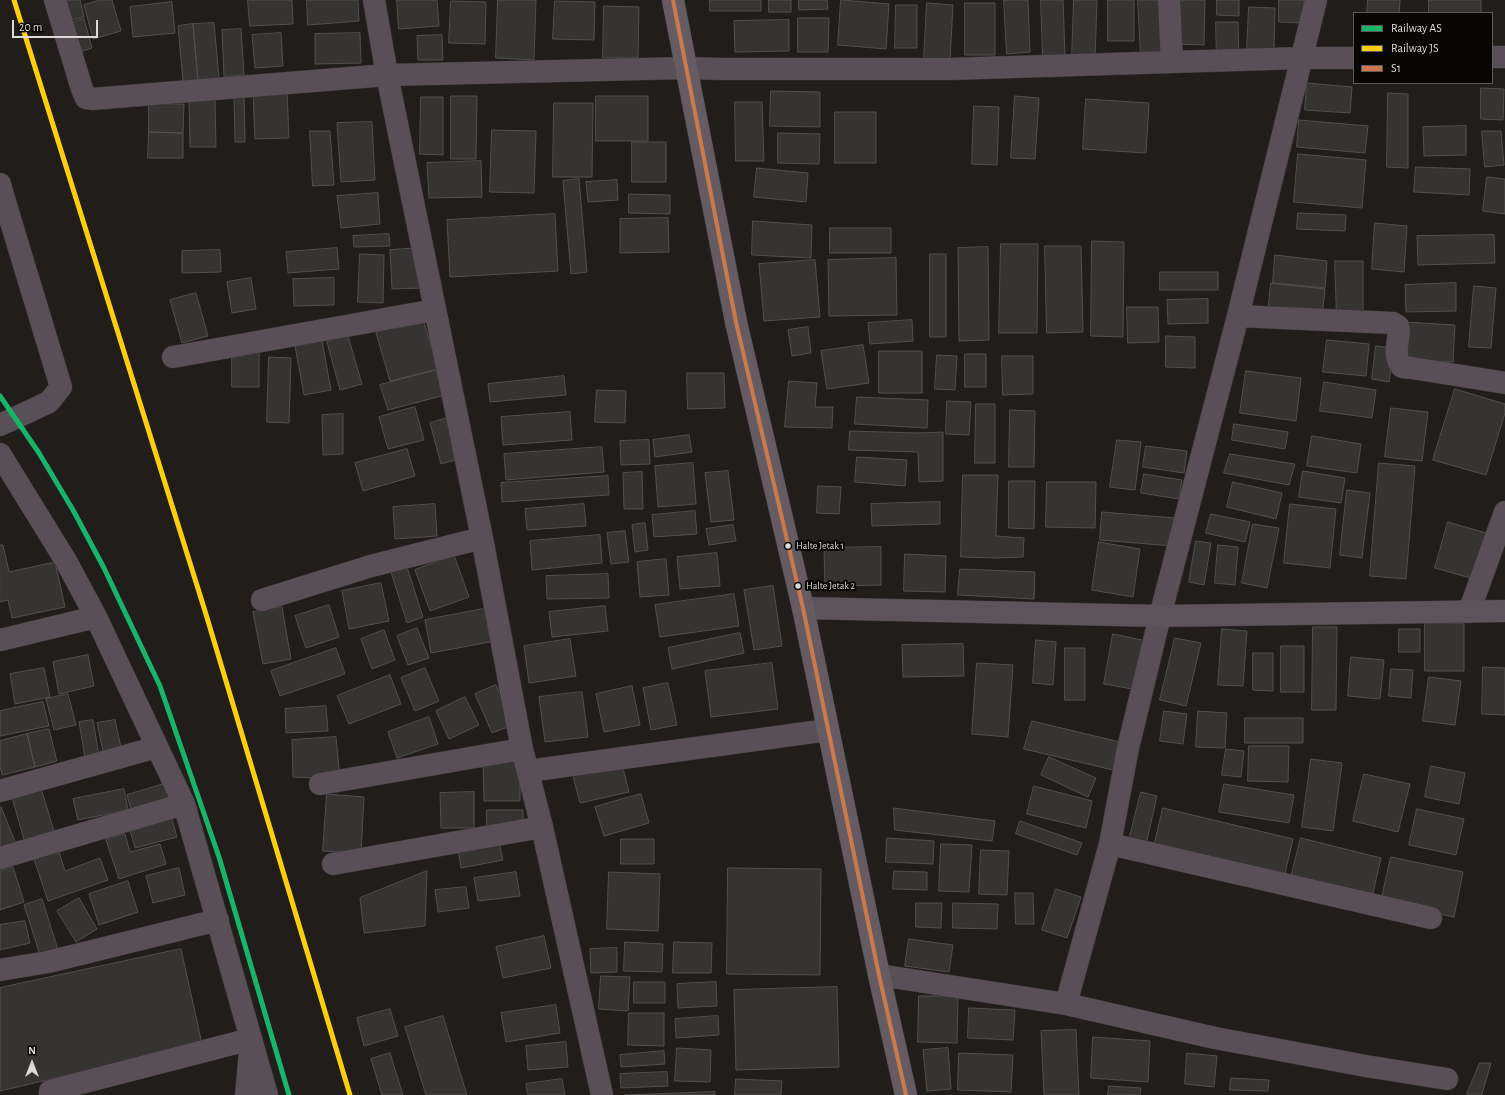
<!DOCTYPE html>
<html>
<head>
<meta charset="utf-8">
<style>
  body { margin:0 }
  #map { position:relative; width:1505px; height:1095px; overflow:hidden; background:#201d1b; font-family:"Alegreya Sans",sans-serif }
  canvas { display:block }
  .legend { position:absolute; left:1353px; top:12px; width:140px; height:72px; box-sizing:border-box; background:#090706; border:1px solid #5e5b5a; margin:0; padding:5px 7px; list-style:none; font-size:12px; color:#dedad8 }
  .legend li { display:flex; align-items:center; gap:8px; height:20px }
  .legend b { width:20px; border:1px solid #5e5b5a }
  .north { position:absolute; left:12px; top:1043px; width:40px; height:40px; -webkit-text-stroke:3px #090706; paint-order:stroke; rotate:0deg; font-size:11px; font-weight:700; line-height:16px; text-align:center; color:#dedad8 }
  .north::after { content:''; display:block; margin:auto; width:14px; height:18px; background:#dedad8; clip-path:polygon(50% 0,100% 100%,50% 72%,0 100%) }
  .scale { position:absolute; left:12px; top:20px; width:86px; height:18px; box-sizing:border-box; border:2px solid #dedad8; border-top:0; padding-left:5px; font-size:12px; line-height:14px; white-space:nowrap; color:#dedad8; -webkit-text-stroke:3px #090706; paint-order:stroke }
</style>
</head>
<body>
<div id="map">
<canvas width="1505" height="1095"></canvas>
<ul class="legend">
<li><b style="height:5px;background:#17b46a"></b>Railway AS</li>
<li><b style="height:5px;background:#fcce0d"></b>Railway JS</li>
<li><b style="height:5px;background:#cb794d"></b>S1</li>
</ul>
<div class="north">N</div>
<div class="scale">20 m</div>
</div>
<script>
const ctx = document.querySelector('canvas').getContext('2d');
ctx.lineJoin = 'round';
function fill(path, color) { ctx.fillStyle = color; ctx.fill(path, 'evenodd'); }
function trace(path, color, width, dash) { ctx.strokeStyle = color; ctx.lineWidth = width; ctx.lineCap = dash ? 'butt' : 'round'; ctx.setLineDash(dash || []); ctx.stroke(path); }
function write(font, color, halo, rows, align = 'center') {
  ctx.font = font + ' "Alegreya Sans",sans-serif'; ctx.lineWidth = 4; ctx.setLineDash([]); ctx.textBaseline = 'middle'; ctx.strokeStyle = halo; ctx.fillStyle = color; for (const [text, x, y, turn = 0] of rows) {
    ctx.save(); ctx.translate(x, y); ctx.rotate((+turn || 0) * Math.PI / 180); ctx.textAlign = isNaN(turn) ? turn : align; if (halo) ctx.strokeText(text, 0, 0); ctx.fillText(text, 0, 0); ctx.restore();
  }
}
const building = new Path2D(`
  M62,0H80L84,17L67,21Z
  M101,0H112L121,31L93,39L84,5Z
  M248,0H292L293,24L250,26Z
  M307,0H358L359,21L308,25Z
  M397,0H437L439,26L399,29Z
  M498,0H536L534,60L496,58Z
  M710,0H761V11H710Z
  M769,0H791V12H769Z
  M799,0H827L828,9L799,10Z
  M841,0L889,4L886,49L838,45Z
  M1004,0H1028L1030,52L1007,54Z
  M1041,0H1063L1065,56L1043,57Z
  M1074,0H1097L1095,59L1072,58Z
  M1108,0H1134V41H1108Z
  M1138,0H1165L1167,54L1141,55Z
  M1179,0H1205L1204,45L1178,44Z
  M1217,0H1239V16L1217,15Z
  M1279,0H1304L1303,23L1279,22Z
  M1368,0H1400L1399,13H1367Z
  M1429,0H1481V13H1429Z
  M451,1L486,2L485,44L449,43Z
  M555,1L595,2L594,40L553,39Z
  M172,2L175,33L133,37L130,7Z
  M927,3L953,5L950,60L924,59Z
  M965,3H995V55H965Z
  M896,5H917V48H895Z
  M604,6L639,7L638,58H603Z
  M1249,7L1275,8L1274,51L1247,50Z
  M798,18H829L828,52H798Z
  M84,19L92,48L80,52L73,22Z
  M789,20V51L735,52L734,21Z
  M1216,22H1238L1239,59L1217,60Z
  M214,23L219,78L198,80L193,24Z
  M193,24L198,80L183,81L178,26Z
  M241,29L244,75L224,77L222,30Z
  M281,33L283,66L255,68L252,35Z
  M360,33L361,63L315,64V34Z
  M442,35L443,60H418L417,36Z
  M1307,83L1352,87L1350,113L1305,110Z
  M1481,88L1504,89L1503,120L1481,119Z
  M287,91L289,138L255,139L253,93Z
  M771,91L820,92V127L770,126Z
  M1388,93L1408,94V168L1387,167Z
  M244,95L245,142H235L234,96Z
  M451,96H477L476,159H451Z
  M596,96H648V141H596Z
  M1015,96L1039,98L1035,159L1011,158Z
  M421,97H443V155L420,154Z
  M215,99L216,147H190L189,100Z
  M1086,99L1149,103L1146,153L1083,149Z
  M735,102H762L764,161H736Z
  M554,103H593L592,177H553Z
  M149,104H184L183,133L149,132Z
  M974,106L999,107L997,165L972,164Z
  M835,112H876V163H835Z
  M1299,120L1368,126L1365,153L1297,147Z
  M372,122L375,180L341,182L337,123Z
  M1466,126V155L1424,156L1423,127Z
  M492,130L536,131L534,193L490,192Z
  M310,131H330L334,185L313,186Z
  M1482,131H1501L1504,165L1485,167Z
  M149,132L183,133V158H148Z
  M778,133L820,134L819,164L778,163Z
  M632,142H666V182H632Z
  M1298,154L1366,160L1362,208L1294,202Z
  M481,161L482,197L429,198L427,163Z
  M1416,167L1470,169L1469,195L1414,192Z
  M757,168L808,173L806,202L754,197Z
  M1487,177L1505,179V214L1483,211Z
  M579,179L587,272L571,274L563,181Z
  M617,180L618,200L588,202L586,182Z
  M378,193L380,224L341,228L337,196Z
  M629,194L670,195V214L629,213Z
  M1298,213L1346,215L1345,231L1297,229Z
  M555,214L558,271L450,277L447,220Z
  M668,218L669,252L620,253V219Z
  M753,221L812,225L811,258L752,255Z
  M1375,223L1407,226L1404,272L1372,269Z
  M830,228H891V253H830Z
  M389,234L390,246L354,247L353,236Z
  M1494,235L1495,263L1418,265L1417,236Z
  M1092,241L1124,242L1123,337L1091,336Z
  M1001,244H1038L1037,333H999Z
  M1045,246H1081L1083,332L1047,333Z
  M988,247L989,340L959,341L958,248Z
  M337,248L339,269L288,273L286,252Z
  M420,248L422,288L392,289L390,250Z
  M220,250L221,272L182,273V251Z
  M360,254L384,255L383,303L358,302Z
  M930,254H946V337H930Z
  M1275,255L1327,261L1325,288L1273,283Z
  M896,258L897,315L829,316L828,260Z
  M815,260L820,317L764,321L759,264Z
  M1335,261H1363V316L1337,317Z
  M1160,272H1218V290H1160Z
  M251,278L256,309L232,313L227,282Z
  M334,278V305L294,306L293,279Z
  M1271,283L1325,289L1322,318L1268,313Z
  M1456,283V311L1406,312L1405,285Z
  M1474,286L1496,288L1491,348L1469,347Z
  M196,293L208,336L182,343L170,300Z
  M1208,299V323L1168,324L1167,300Z
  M1127,307H1158L1159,342L1128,343Z
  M423,319L438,369L390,381L376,333Z
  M912,320L913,341L870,344L868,323Z
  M1405,322L1455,325L1453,362L1403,360Z
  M808,327L811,353L792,356L788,330Z
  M348,336L362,384L340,390L327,342Z
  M1166,336L1195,337V368L1166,367Z
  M1327,340L1369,344L1366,376L1323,372Z
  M322,341L331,390L304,395L295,346Z
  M863,345L869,383L827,389L821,351Z
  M1376,346L1394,348L1389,382L1372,379Z
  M879,351H922V393H879Z
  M232,352H259V387H232Z
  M965,354H986V387H965Z
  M937,355L957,356L955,390L935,389Z
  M1002,356H1033V394L1003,395Z
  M269,357L291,358L289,423L267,422Z
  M438,370L445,395L388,410L380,385Z
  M1246,371L1301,378L1296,421L1240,413Z
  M687,373H724L725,408L688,409Z
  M564,376L566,395L490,402L488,384Z
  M789,381L817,383L815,407H833L832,428L785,427Z
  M1324,382L1376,390L1372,418L1320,411Z
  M1455,389L1505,404V413L1486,475L1433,460Z
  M597,390L626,391L625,423L595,422Z
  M857,397L928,400L927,428L855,424Z
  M947,401L971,402L969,435L946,434Z
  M976,404H995V463H975Z
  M415,407L424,440L388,449L379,417Z
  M1391,408L1428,412L1422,461L1385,457Z
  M1010,410L1035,411L1034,467H1009Z
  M570,412L572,440L503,445L501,417Z
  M343,414V454L323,455L322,415Z
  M451,417L463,458L441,464L430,423Z
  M1234,424L1288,432L1285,449L1232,440Z
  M850,431L918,433L943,432V481L919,482L918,452L849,450Z
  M689,435L692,452L655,457L653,440Z
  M1312,436L1361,444L1357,473L1307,466Z
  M649,440L650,464L621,465L620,441Z
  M1117,440L1141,442L1135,490L1110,487Z
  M1146,446L1187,451L1184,473L1143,467Z
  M602,447L604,472L506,480L504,454Z
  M407,449L415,476L363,491L355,463Z
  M1230,454L1295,464L1289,485L1224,473Z
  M857,457L907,460L905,486L855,482Z
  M693,463L696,504L658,507L655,466Z
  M1379,463L1415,466L1406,579L1370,576Z
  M728,471L734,520L711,522L705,473Z
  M1303,471L1345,478L1341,503L1299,497Z
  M642,472L643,509H624L623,473Z
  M1144,474L1182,480L1179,499L1141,493Z
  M963,475H998L996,536L1024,538L1023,557L995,558L961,557Z
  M608,476L609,495L502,502L501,483Z
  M1009,481H1035L1034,529L1009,528Z
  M1047,482H1096L1095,528L1046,527Z
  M1233,482L1282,493L1276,519L1227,507Z
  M818,486L841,487L839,514L817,513Z
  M1347,490L1370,493L1362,558L1340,555Z
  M940,502V524L872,526L871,504Z
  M435,504L437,536L395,539L393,507Z
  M584,504L586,526L527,530L525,509Z
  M1290,504L1336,509L1330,568L1284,563Z
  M695,511L697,534L654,537L652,515Z
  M1102,512L1175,518L1173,546L1100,540Z
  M1211,514L1250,522L1245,542L1206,533Z
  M1448,522L1486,533L1474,579L1435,568Z
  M645,523L648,550L635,552L632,525Z
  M1253,524L1279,528L1267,588L1242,583Z
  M733,525L736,541L709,545L706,529Z
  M625,531L629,562L611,564L607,533Z
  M600,535L602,563L532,570L530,541Z
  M1196,541L1211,543L1204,585L1189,582Z
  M1099,542L1140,549L1133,597L1092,590Z
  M0,545H3L9,572L55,562L65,607L12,618L8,600L0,602Z
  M1218,545L1238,547L1235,585L1215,583Z
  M881,547V585L825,586L824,548Z
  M717,553L720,586L680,589L677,557Z
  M905,554L946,556L945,592L904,591Z
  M454,555L469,597L430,611L415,570Z
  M666,559L669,595L640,597L637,562Z
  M407,567L423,617L407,623L391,572Z
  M960,569L1035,572L1034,599L958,595Z
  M608,574L609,598L547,599L546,576Z
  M381,583L389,621L349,629L342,591Z
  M773,586L782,646L754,650L744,590Z
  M734,594L739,626L660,637L655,605Z
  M329,605L339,637L306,648L295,616Z
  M605,606L608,631L552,637L549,612Z
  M282,607L291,659L263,664L253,612Z
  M489,608L495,641L431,653L425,620Z
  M1425,623H1464V671H1425Z
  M1313,627H1337L1336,710H1312Z
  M417,628L429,658L408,665L397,636Z
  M1222,629L1247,631L1243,686L1218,685Z
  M1399,629H1420V652H1399Z
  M384,630L395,660L372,669L361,639Z
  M740,633L744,653L672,669L668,648Z
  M1113,634L1147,641L1138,690L1104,684Z
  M1175,638L1201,643L1186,706L1160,700Z
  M570,639L576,676L529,683L524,646Z
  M1036,640L1056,642L1053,685L1033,683Z
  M963,644L964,676L903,677L902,645Z
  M1281,646H1304V692H1281Z
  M336,648L345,674L280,696L271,671Z
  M1065,648H1085V700H1065Z
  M1253,653H1273V691L1253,690Z
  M88,655L94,686L59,694L53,662Z
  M1351,657L1384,660L1380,699L1348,696Z
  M772,663L778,709L711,717L705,671Z
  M977,663L1013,665L1008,737L972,734Z
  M1483,667L1505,668V715L1482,714Z
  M44,668L50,697L15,704L10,674Z
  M425,668L439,701L415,711L401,678Z
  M1391,669L1413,670L1411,698L1389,696Z
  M390,675L401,704L349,724L337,696Z
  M1429,677L1461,681L1455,725L1423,721Z
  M668,683L677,725L651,730L643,688Z
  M496,685L513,725L492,733L475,694Z
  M632,686L640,725L604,732L596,694Z
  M582,692L588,737L545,742L539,697Z
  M68,694L76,725L54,730L46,699Z
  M465,697L479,725L449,739L436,711Z
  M43,702L49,726L0,736V711Z
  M326,706L328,731L286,733L285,709Z
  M1164,711L1187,714L1183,744L1160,741Z
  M1198,711L1227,713L1225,748L1196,747Z
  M429,717L438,744L397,758L388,732Z
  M1245,718H1303V743H1245Z
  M93,720L99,755L85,757L79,722Z
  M115,720L122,752L104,756L97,723Z
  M1032,721L1120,742L1113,770L1024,749Z
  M49,729L57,761L35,767L27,734Z
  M27,734L35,767L2,775L0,766V741Z
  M336,737L340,779L293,777L292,740Z
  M1249,746H1289L1288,782L1248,781Z
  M1226,749L1244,751L1241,777L1222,775Z
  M1049,757L1096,778L1088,797L1041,775Z
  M1311,759L1342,763L1333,831L1302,827Z
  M520,760V801H484L483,761Z
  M621,760L629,792L580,803L572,772Z
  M1431,766L1465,773L1459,804L1425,797Z
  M1364,774L1410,784L1398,832L1353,821Z
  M171,782L178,803L133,817L127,795Z
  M1224,784L1294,795L1289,823L1219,812Z
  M1034,786L1092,801L1086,828L1027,814Z
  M41,788L54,831L24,840L12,797Z
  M124,789L128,810L78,820L73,799Z
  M474,792V828H441L440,793Z
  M1141,792L1157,796L1145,849L1128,845Z
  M327,794L364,797L361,853L323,851Z
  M641,794L649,823L604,836L595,807Z
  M1,807L16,844L0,850V808Z
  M894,808L995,821L992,841L895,830Z
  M1163,808L1293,839L1284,878L1154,847Z
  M1417,809L1464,819L1456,855L1409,845Z
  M487,810H523V827H487Z
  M171,816L177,837L135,848L129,827Z
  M1020,821L1082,843L1077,855L1016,834Z
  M125,834L130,852L160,844L166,864L119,879L106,840Z
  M498,836L503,860L461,868L457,843Z
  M887,838L934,841L933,864L886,862Z
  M1301,838L1381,858L1372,897L1291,877Z
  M621,839H654V864H621Z
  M941,844L972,845L969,892L939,891Z
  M57,845L65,871L100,858L108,880L48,901L32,853Z
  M981,850L1009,851L1007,895L979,894Z
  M1391,857L1463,872L1454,917L1381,902Z
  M13,867L24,902L0,910V871Z
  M179,868L185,895L153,903L146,876Z
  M728,868L821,869L820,975L727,974Z
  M427,871L425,926L364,933L360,898Z
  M894,871L927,872V890L893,889Z
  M516,872L520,896L478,901L474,878Z
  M609,872L660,874L658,931L607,929Z
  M128,881L138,912L99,925L89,894Z
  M466,887L469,908L438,912L435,890Z
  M1056,889L1081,897L1067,938L1042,930Z
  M1015,893H1033L1034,924H1016Z
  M79,898L97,929L76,942L57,911Z
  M42,899L60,956L42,961L24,905Z
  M916,903H942L941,928L916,927Z
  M953,903L998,904L997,929L953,928Z
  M25,921L30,943L0,950V925Z
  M544,936L551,968L503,978L496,947Z
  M909,939L953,945L949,972L905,966Z
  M625,942L663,944L662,972L624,971Z
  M674,942L712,943L711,973H673Z
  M617,948V972L591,973L590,949Z
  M181,949L202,1044L0,1091V988Z
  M601,976L630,977L628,1011L599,1009Z
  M634,982H665V1003H634Z
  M716,982L717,1006L678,1008L677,984Z
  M837,987L839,1067L736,1070L734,990Z
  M919,996H958L957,1043L918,1042Z
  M556,1005L560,1033L506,1042L501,1013Z
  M969,1008L1015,1010L1013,1040L968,1038Z
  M390,1009L398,1036L364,1046L357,1018Z
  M629,1013H664V1046L628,1045Z
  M443,1016L467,1095H426L405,1027Z
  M718,1016L719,1035L676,1038L675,1019Z
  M1076,1030L1079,1095H1044L1041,1031Z
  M1093,1037L1150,1041L1148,1082L1091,1078Z
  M566,1042L568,1067L528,1070L526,1046Z
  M677,1048L711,1050L710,1082L675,1081Z
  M948,1048L951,1089L927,1091L923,1050Z
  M664,1051L665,1064L621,1067L620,1055Z
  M390,1053L403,1095H382L371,1059Z
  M959,1053L1013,1055L1011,1092L958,1090Z
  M1187,1053L1217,1056L1214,1087L1185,1084Z
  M1480,1063H1491L1482,1094H1467Z
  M667,1072L668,1086L621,1088L620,1074Z
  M1231,1078L1269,1080L1268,1091L1230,1090Z
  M562,1079L565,1095H528L526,1084Z
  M736,1079L782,1081L781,1095H735Z
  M1109,1086L1141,1088L1140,1095H1108Z
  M715,1092V1095H625Z`);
fill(building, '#363432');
trace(building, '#53504f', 1);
const street = new Path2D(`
  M55,0L82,89L86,98L92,99L387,75L374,0
  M1169,0L1172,62
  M1492,57H1505
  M0,184L5,202
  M0,202H5L61,387L49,402L0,425
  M1238,316L1393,323L1398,326L1399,331C1398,343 1393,357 1402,367L1412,368L1505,383
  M173,357L435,310
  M0,454L66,561L96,617L184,804L267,1095
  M262,600L371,566L482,538
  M1469,612L1505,512
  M0,640L96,617
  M528,771L828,730
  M320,784L522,749
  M0,791L157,747
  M1110,844L1431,918
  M0,858L184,804
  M333,864L542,827
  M0,970L48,962L218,920
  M879,975L1066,1004L1215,1038L1366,1066L1447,1079
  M1066,1004L1110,844L1128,748L1160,616L1238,316L1316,0
  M50,1095V1091L251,1039
  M246,1095L250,1052
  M602,1095L542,827L522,749L482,538L387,75L686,68L723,69H949L1301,58H1354`);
const secondary = new Path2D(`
  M803,608L1160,616L1505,611`);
const primary = new Path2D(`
  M673,0L736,322L803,608L879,975L906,1095`);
trace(street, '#3a3736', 23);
trace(secondary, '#3a3736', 23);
trace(primary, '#3a3736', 23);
trace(street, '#585056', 22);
trace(secondary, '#5d535b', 22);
trace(primary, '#665b63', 22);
trace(new Path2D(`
  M673,0L736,322L803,608L879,975L906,1095`), '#cb794d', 4);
trace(new Path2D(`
  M0,396L39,453L73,510L104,568L160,686L219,857L289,1095`), '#17b46a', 5);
trace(new Path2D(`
  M14,0L205,611L350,1095`), '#fcce0d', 5);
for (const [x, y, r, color] of [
  [788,546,3.5,"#dedad8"],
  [798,586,3.5,"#dedad8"]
]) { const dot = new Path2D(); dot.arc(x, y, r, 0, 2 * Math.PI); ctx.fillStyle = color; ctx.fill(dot); trace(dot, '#090706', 1.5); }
write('10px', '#dedad8', '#090706', [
  ["Halte Jetak 1",796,546],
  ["Halte Jetak 2",806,586]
], 'left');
</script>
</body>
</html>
